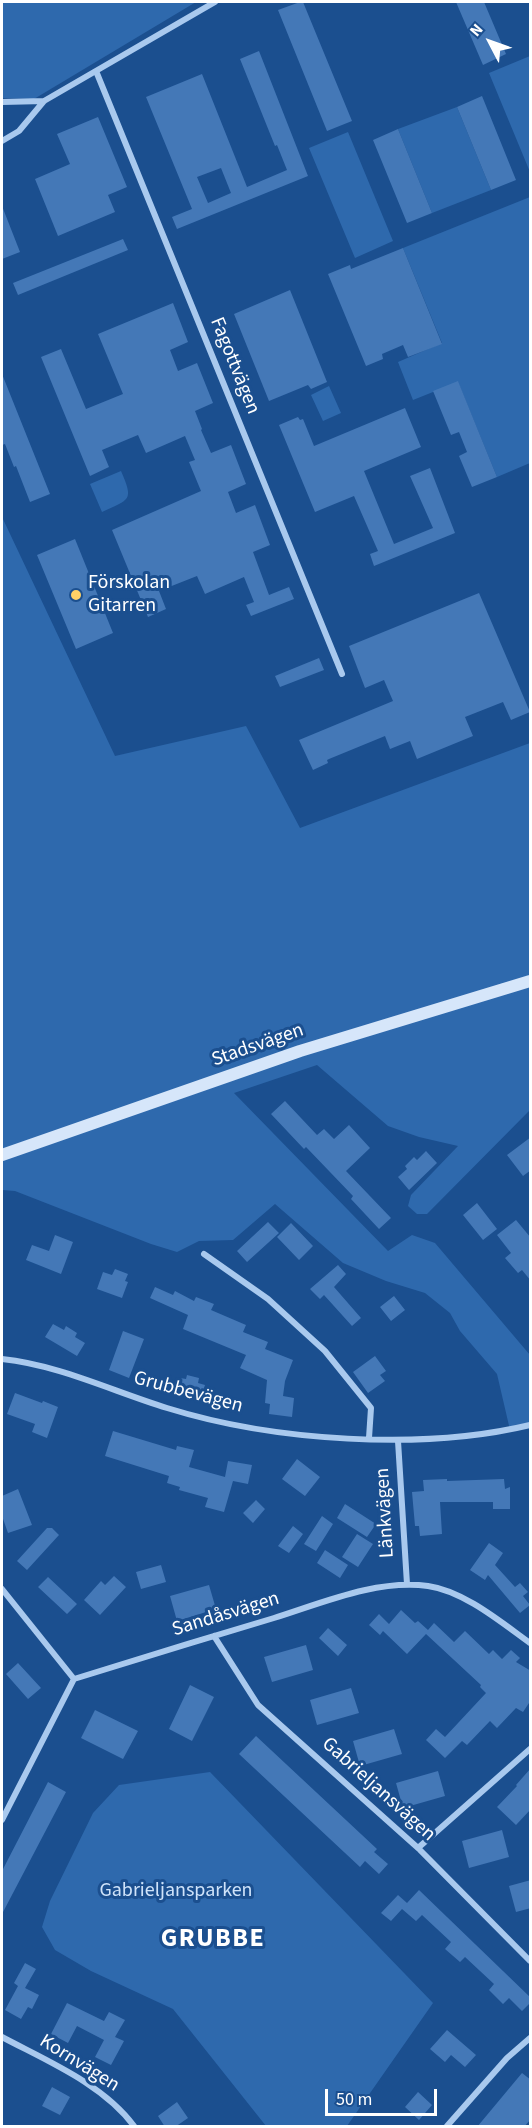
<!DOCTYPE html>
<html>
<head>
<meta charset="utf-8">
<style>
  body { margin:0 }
  #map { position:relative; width:532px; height:2128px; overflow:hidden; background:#1b4f8f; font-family:"Source Sans 3",sans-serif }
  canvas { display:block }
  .frame { position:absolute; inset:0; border:3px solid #fff; pointer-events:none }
  .north { position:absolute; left:460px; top:12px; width:60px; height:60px; -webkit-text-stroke:4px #1b4f8f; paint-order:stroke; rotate:311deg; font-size:16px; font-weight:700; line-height:24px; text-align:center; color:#fff }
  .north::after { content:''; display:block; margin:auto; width:21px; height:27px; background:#fff; clip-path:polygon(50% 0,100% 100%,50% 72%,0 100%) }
  .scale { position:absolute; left:325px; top:2089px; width:112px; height:27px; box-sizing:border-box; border:3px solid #fff; border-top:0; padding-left:8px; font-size:18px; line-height:21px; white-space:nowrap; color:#fff; -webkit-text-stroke:4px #1b4f8f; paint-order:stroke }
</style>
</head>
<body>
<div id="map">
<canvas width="532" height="2128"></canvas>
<div class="frame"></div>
<div class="north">N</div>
<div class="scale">50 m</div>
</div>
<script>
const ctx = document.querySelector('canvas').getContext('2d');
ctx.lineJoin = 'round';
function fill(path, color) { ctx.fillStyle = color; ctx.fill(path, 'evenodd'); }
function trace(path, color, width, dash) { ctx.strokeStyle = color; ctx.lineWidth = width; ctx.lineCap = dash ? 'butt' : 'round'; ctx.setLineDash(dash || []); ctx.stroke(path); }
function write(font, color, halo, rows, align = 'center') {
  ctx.font = font + ' "Source Sans 3",sans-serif'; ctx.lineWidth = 6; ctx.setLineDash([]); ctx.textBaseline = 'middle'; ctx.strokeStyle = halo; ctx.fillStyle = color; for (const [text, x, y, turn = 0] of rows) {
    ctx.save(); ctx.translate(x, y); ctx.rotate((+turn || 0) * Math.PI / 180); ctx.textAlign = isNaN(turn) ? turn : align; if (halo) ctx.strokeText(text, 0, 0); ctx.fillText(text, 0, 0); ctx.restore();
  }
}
fill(new Path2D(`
  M2,2H196L34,99L2,98Z
  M530,56V172L489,73Z
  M457,107L491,190L432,213L398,129Z
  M348,132L393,241L355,258L309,148Z
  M530,197V463L497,477L458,382L413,400L398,362L442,343L403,248Z
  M329,386L341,413L323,421L311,395Z
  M121,471C134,501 130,499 102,512L90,484Z
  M2,517L115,756L246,726L300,828L530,743V1110L427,1214H417L408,1206L411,1195L458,1146L419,1137L388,1126L317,1065L234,1093L388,1251L412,1235L435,1243L530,1355V1425L510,1430L497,1374L460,1331L450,1313L425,1293L386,1281L343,1263L275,1204L233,1240L199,1241L177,1252L151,1244L15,1191L2,1190Z
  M210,1772L433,2003L347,2126H266L173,2009L91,1971L55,1950L42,1927L50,1901L93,1813L119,1785Z`), '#2e69ad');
fill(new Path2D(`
  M300,2H303L352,121L327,131L278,10Z
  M456,2H484L506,54L483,65Z
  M259,51L308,176L177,229L172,217L192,209L146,97L202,74L247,187L287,170L277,145L275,146L240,59ZM221,168L231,193L208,203L197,177Z
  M482,96L516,180L491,190L457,107Z
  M98,117L127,187L108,195L115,212L58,236L35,179L70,164L57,134Z
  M398,129L432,213L407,223L373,140Z
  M2,206L20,252L2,259Z
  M123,239L128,250L18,295L13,283Z
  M403,248L442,344L408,357L403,345L382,354L383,359L366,366L328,274L350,265L351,269Z
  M290,290L327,382L311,389L308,385L269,401L234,314Z
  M173,303L188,342L170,350L178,371L197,363L213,403L195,411L202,429L201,430L211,453L231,445L246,484L228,492L236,513L255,505L270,545L253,552L269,595L289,587L294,599L251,616L246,605L254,602L244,577L205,594L197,576L159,591L166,609L148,617L112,530L201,491L189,462L195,460L185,436L146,453L138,435L102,450L109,467L90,476L41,357L61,349L86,409L123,394L98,334Z
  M2,374L50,494L30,502L16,466L14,467L5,444L2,445Z
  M458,381L497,477L472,487L459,456L467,452L459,432L451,435L433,391Z
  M405,408L421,447L364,471L394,544L433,528L410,476L430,468L455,533L374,566L370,554L378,551L354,496L315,512L279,425L298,417L300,420L303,419L314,446Z
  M75,539L113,633L76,649L37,555Z
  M479,593L530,712L511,720L503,702L465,717L473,736L417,759L410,741L390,749L385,736L329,759L327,760L328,763L313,770L299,740L393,701L384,680L365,688L349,646Z
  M319,658L324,670L280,687L275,676Z
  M285,1101L317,1135L324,1129L334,1139L349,1125L370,1148L346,1171L391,1218L379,1229L351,1199L353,1196L306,1147L304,1149L271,1114Z
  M531,1137V1170L523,1176L507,1155Z
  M426,1151L437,1163L409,1190L398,1177L407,1169L405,1166L414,1157L417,1160Z
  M477,1203L497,1229L483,1240L463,1215Z
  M516,1220L531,1238V1281L522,1270L518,1273L505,1258L511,1253L497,1235Z
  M268,1222L279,1233L247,1262L237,1251Z
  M291,1223L313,1246L299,1260L277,1237Z
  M55,1235L73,1242L61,1274L26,1260L32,1245L49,1251Z
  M338,1265L346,1274L334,1287L361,1318L352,1326L324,1295L320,1299L310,1289Z
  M115,1269L128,1274L125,1281L128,1282L122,1298L97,1289L103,1272L112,1275Z
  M155,1287L173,1295L175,1291L194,1301L196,1297L214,1304L211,1310L246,1325L243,1332L268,1342L265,1349L293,1360L285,1381L283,1396L294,1398L292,1417L269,1414L270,1404L265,1403L267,1380L240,1368L246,1355L183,1329L188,1315L150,1298Z
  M394,1296L405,1310L391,1321L380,1307Z
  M53,1324L64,1330L66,1326L77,1333L75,1337L85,1343L77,1356L45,1337Z
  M123,1331L144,1339L129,1378L109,1370Z
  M375,1356L386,1371L380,1375L385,1381L368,1393L353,1372Z
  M187,1375L199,1378L198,1383L205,1385L200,1400L175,1392L180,1378L186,1379Z
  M15,1393L42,1403L43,1401L58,1407L47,1438L32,1432L35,1424L7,1414Z
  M113,1431L176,1450L177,1446L194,1450L189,1467L225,1477L228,1461L252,1465L248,1484L233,1481L224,1512L205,1507L208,1498L179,1490L180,1487L167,1483L169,1476L105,1456Z
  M297,1459L320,1477L305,1496L282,1479Z
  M447,1479V1481L504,1479L505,1489L510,1487V1509H493V1502H440L442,1534L420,1536L419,1526H415L412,1492L424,1491L423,1480Z
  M18,1489L32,1525L8,1533L2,1516V1496Z
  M256,1500L265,1509L253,1523L243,1513Z
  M345,1504L376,1524L367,1537L337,1518Z
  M322,1516L333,1524L316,1551L304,1544Z
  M293,1526L303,1534L289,1553L278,1546Z
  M47,1528H52L59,1535L27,1570L17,1561Z
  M357,1534L373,1544L358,1567L342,1557Z
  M489,1543L503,1553L495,1565L515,1587L520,1583L528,1592L523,1596L530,1605L520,1613L488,1575L485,1580L470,1570Z
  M325,1550L348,1565L340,1578L317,1563Z
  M161,1565L166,1582L141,1589L136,1572Z
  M114,1576L126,1587L100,1615L84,1600L101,1581L105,1585Z
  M48,1577L77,1604L67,1614L38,1587Z
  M209,1585L216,1609L177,1621L170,1596Z
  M401,1610L415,1623L418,1621L428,1630L434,1623L454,1642L465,1631L489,1654L493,1650L502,1659L511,1650L520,1658L516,1662L531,1671V1700L523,1712L516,1708L497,1728L490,1721L467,1745L462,1741L445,1758L426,1740L436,1729L445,1737L486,1693L480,1687L481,1685L426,1634L407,1654L383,1631L380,1635L369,1625L379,1614L389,1624Z
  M328,1628L347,1645L338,1656L319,1638Z
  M306,1645L313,1670L272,1682L264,1657Z
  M18,1663L41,1688L28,1699L6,1674Z
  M190,1685L214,1697L192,1741L169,1729Z
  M351,1688L359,1713L317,1725L310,1700Z
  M95,1710L138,1731L123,1759L81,1738Z
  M394,1729L402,1754L360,1766L353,1741Z
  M256,1736L377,1849L374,1852L388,1864L379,1874L365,1861L360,1867L239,1754Z
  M531,1768V1809L516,1825L497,1807L517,1786L516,1785Z
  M438,1771L445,1796L403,1808L396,1783Z
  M48,1782L66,1792L2,1914V1871Z
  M502,1830L509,1857L469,1868L462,1841Z
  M531,1880V1908L516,1912L509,1886Z
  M419,1890L531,1998V2002L522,2011L509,1998L503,2004L489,1990L494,1984L465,1957L460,1962L445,1949L451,1942L422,1915L416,1921L402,1909L391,1921L381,1913L398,1895L407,1903Z
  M25,1963L36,1969L25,1988L39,1995L32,2009L28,2007L21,2019L5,2010L18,1986L14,1983Z
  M67,2003L104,2021L109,2012L125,2020L115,2037L124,2041L111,2065L95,2057L104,2040L77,2026L68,2043L51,2034Z
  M447,2030L476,2055L465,2067L451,2055L445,2062L430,2049Z
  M522,2073L531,2080V2119L524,2127H477Z
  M52,2087L70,2097L60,2115L42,2106Z
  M418,2092L432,2105L419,2120L405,2107Z
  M177,2102L188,2118L175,2127H165L158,2116Z`), '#4478b7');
trace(new Path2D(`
  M96,71L342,674
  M2,102L44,101
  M2,141L19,131L44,101L215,2
  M204,1254L268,1299L325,1351L371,1408L369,1438
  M2,1359C59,1365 112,1391 167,1408C273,1441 422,1451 530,1425
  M398,1441L407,1584
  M2,1589L74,1679
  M214,1636L258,1705L418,1848L530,1961
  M2,1820L74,1679C141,1658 207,1638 274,1618C322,1603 377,1579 428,1586C464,1591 502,1623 530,1643
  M418,1848L530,1749
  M2,2037C47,2061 103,2084 134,2126
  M447,2126L507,2058L530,2038`), '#a9c9ee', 6);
trace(new Path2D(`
  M2,1155L300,1051L530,981`), '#d6e6fa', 12);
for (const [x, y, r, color] of [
  [76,595,6,"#ffd166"]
]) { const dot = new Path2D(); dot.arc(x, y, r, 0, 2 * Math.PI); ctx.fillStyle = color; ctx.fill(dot); trace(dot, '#1b4f8f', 2); }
write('20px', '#fff', '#1b4f8f', [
  ["Fagottvägen",234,366,68],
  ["Stadsvägen",258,1046,-19],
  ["Grubbevägen",188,1393,15],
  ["Länkvägen",386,1513,-93],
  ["Sandåsvägen",226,1615,-17],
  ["Gabrieljansvägen",378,1790,42],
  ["Kornvägen",79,2064,32]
]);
write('20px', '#fff', '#1b4f8f', [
  ["Förskolan",88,584],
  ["Gitarren",88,607]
], 'left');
write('20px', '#cfe3fa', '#1b4f8f', [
  ["Gabrieljansparken",176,1892]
]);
ctx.letterSpacing = '1.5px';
write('bold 26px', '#fff', '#1b4f8f', [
  ["GRUBBE",213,1940]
]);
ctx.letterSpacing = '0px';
</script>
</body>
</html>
